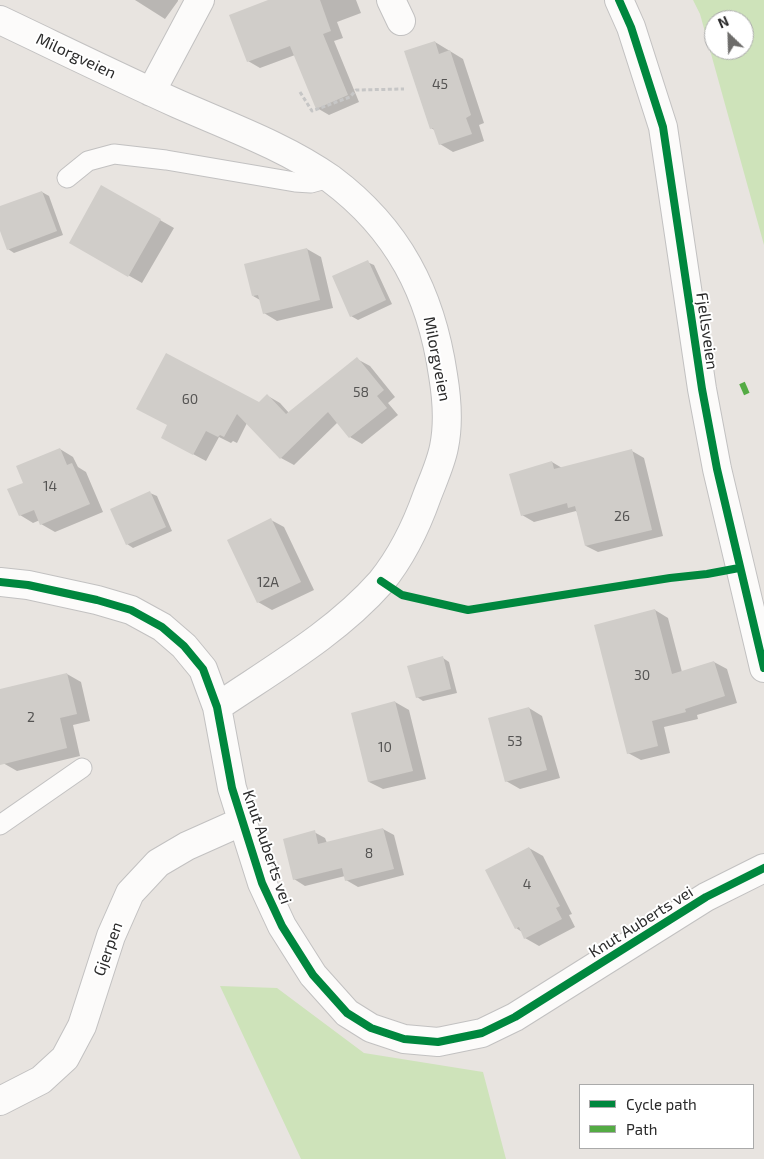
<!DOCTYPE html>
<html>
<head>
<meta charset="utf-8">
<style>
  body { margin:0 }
  #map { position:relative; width:764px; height:1159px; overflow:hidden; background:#e8e4e0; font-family:"Exo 2",sans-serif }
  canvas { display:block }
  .legend { position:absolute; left:579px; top:1084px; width:175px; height:65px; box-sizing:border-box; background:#fff; border:1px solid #aaa; margin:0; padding:6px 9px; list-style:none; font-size:15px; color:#2b2b2b }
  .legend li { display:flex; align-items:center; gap:10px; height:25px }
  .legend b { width:25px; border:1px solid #aaa }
  .north { position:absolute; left:704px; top:10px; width:50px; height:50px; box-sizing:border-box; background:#fff; border:1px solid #aaa; border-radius:50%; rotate:336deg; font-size:14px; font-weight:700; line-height:20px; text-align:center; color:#2b2b2b }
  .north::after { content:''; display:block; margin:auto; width:18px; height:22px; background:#6d6c6a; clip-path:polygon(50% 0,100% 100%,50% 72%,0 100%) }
</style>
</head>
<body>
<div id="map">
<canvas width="764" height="1159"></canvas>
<ul class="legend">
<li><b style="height:6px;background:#00873e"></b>Cycle path</li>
<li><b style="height:6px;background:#54ab44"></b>Path</li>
</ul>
<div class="north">N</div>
</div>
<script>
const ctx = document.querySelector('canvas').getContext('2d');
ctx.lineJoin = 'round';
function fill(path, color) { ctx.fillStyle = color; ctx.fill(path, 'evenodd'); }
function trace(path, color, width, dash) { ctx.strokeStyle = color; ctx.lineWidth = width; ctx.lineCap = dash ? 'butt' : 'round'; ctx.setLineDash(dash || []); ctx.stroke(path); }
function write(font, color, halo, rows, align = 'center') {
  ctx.font = font + ' "Exo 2",sans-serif'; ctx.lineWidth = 4; ctx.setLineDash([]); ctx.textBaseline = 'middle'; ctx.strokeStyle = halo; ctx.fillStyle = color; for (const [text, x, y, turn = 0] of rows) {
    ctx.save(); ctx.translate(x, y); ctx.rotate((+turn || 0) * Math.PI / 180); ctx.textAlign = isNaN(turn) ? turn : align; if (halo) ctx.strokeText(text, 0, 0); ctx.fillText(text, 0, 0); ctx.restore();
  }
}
fill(new Path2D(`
  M693,0H764V245L700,14ZM714,20H744V50H714Z
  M220,986L277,988L364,1053L483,1072L506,1159H301Z`), '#cee3ba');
fill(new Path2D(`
  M135,0H178V1L165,19Z
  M273,0H356L361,13L337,22L343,38L334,41L359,102L329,115L317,108L295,55L260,68L248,61Z
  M435,42L463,59L484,123L479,125L484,141L453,152L440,144L436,131L431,128Z
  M102,187L174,228L142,283L71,243Z
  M42,192L49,196L63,235L14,253L8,249L0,228V207Z
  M307,249L321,257L333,308L277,321L264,313L260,300L253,296Z
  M367,262L374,265L392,304L358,320L351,316Z
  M357,359L370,366L395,397L388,403L398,415L362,444L350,437L338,422L294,465L281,458L247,423L237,443L233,441L231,443L219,437L206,461L163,438L260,403L268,396L280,403L289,413Z
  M60,449L73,457L78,467L86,472L103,512L55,532L41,524L40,520L33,523L20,515L24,484Z
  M632,451L644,458L663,536L598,552L586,546L577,512L576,511L534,522L522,515L552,462L562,468Z
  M150,493L157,496L172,531L133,548L127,544Z
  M271,520L284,527L314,590L272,610L258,602Z
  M655,610L668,618L682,672L714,662L727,669L737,703L697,715L698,719L664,727L670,753L641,760L628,753Z
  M443,658L449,662L457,693L423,701L417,697Z
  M67,674L81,682L90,721L73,725L80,756L17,771L3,763L0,750V690Z
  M395,702L409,710L426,779L383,789L369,782Z
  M529,708L542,716L560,778L520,789L506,781Z
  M383,829L394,835L404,875L358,887L346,880L345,876L305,886L294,879L314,832L325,838L327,843Z
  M529,848L543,856L572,914L569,915L575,927L539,946L525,938L522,932L516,928Z`), '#0003');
fill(new Path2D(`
  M268,0H320L331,31L323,34L348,95L316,109L290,46L247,62L229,15Z
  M435,41L439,54L450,50L471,115L466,118L472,134L439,145L433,128L430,129L404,51Z
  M101,185L161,219L128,277L69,243Z
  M42,191L57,231L7,250L0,231V206Z
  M307,248L320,300L263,314L258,295L252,296L244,264Z
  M368,260L386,300L350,317L332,276Z
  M166,353L259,402L267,394L286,414L357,357L384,390L377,396L387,408L349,438L328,412L280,459L237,414L224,437L220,435L218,437L206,431L193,455L161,438L167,425L136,409Z
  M60,448L67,465L72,463L90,504L40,525L34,510L19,516L7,489L23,483L16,466Z
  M632,449L652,530L585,546L575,506L568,508L567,503L521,516L509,474L552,461L554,469Z
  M150,491L166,527L126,545L110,509Z
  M271,518L301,582L257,603L227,540Z
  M655,609L672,674L714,661L725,696L685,709L686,712L652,721L658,746L627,754L594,625Z
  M443,656L451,689L416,698L407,666Z
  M67,673L77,714L60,718L67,748L0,765V689Z
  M395,701L413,771L368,782L351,713Z
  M529,707L547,770L505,782L488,718Z
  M383,828L394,869L345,881L342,868L293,880L283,839L315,830L318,844Z
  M529,847L560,906L556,908L562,919L524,939L519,927L515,929L485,870Z`), '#d0cdc9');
const service = new Path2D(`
  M67,178L88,161L114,154L166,160L295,182L311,183L329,178
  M0,825L82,768`);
const minor = new Path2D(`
  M391,0L401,21
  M0,20C59,48 118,77 178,104C228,126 286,147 331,179C398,229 431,293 443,375C447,399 449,423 444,447C441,463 433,480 427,496C416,527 402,556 381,582C336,633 273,669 217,707
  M151,92L200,0
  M0,582L28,585L97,600L131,610L162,627L184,646L203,669L217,707L232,788L262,883L282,926L313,975L347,1013L371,1028L404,1039L438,1042L482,1033L515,1017L706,897L764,868
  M0,1101L41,1080L65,1058L82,1026L111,936L130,893L158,863L187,846L243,821`);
const secondary = new Path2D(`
  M619,0L631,27L663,127L702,389L717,469L764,668`);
trace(service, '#c2c1c1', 21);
trace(minor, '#c2c1c1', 30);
trace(secondary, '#c2c1c1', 30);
trace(new Path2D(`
  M300,92L312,111L350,97L356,90L404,89`), '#c6c6c6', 3, [4, 2.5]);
trace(service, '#fcfbfa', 19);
trace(minor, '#fcfbfa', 28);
trace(secondary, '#fcfbfa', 28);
trace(new Path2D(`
  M742,383L749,399`), '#54ab44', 6, [12, 6]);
trace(new Path2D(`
  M619,0L631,27L663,127L702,389L717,469L764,668
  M381,581L402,595L468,610L670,578L707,574L739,568
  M0,582L28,585L97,600L131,610L162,627L184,646L203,669L217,707L232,788L262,883L282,926L313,975L347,1013L371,1028L404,1039L438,1042L482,1033L515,1017L706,897L764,868`), '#00873e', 8);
write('14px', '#555453', null, [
  ["45",440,84],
  ["58",361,392],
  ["60",190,399],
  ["14",50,486],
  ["26",622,516],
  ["12A",268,582],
  ["30",642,675],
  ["2",31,717],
  ["53",515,741],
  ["10",385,747],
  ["8",369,853],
  ["4",527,884]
]);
write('16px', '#2b2b2b', '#fff', [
  ["Milorgveien",76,56,25],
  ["Fjellsveien",707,331,82],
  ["Milorgveien",437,359,79],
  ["Knut Auberts vei",267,847,71],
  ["Knut Auberts vei",641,922,-32],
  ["Gjerpen",108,949,-70]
]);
</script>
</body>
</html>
